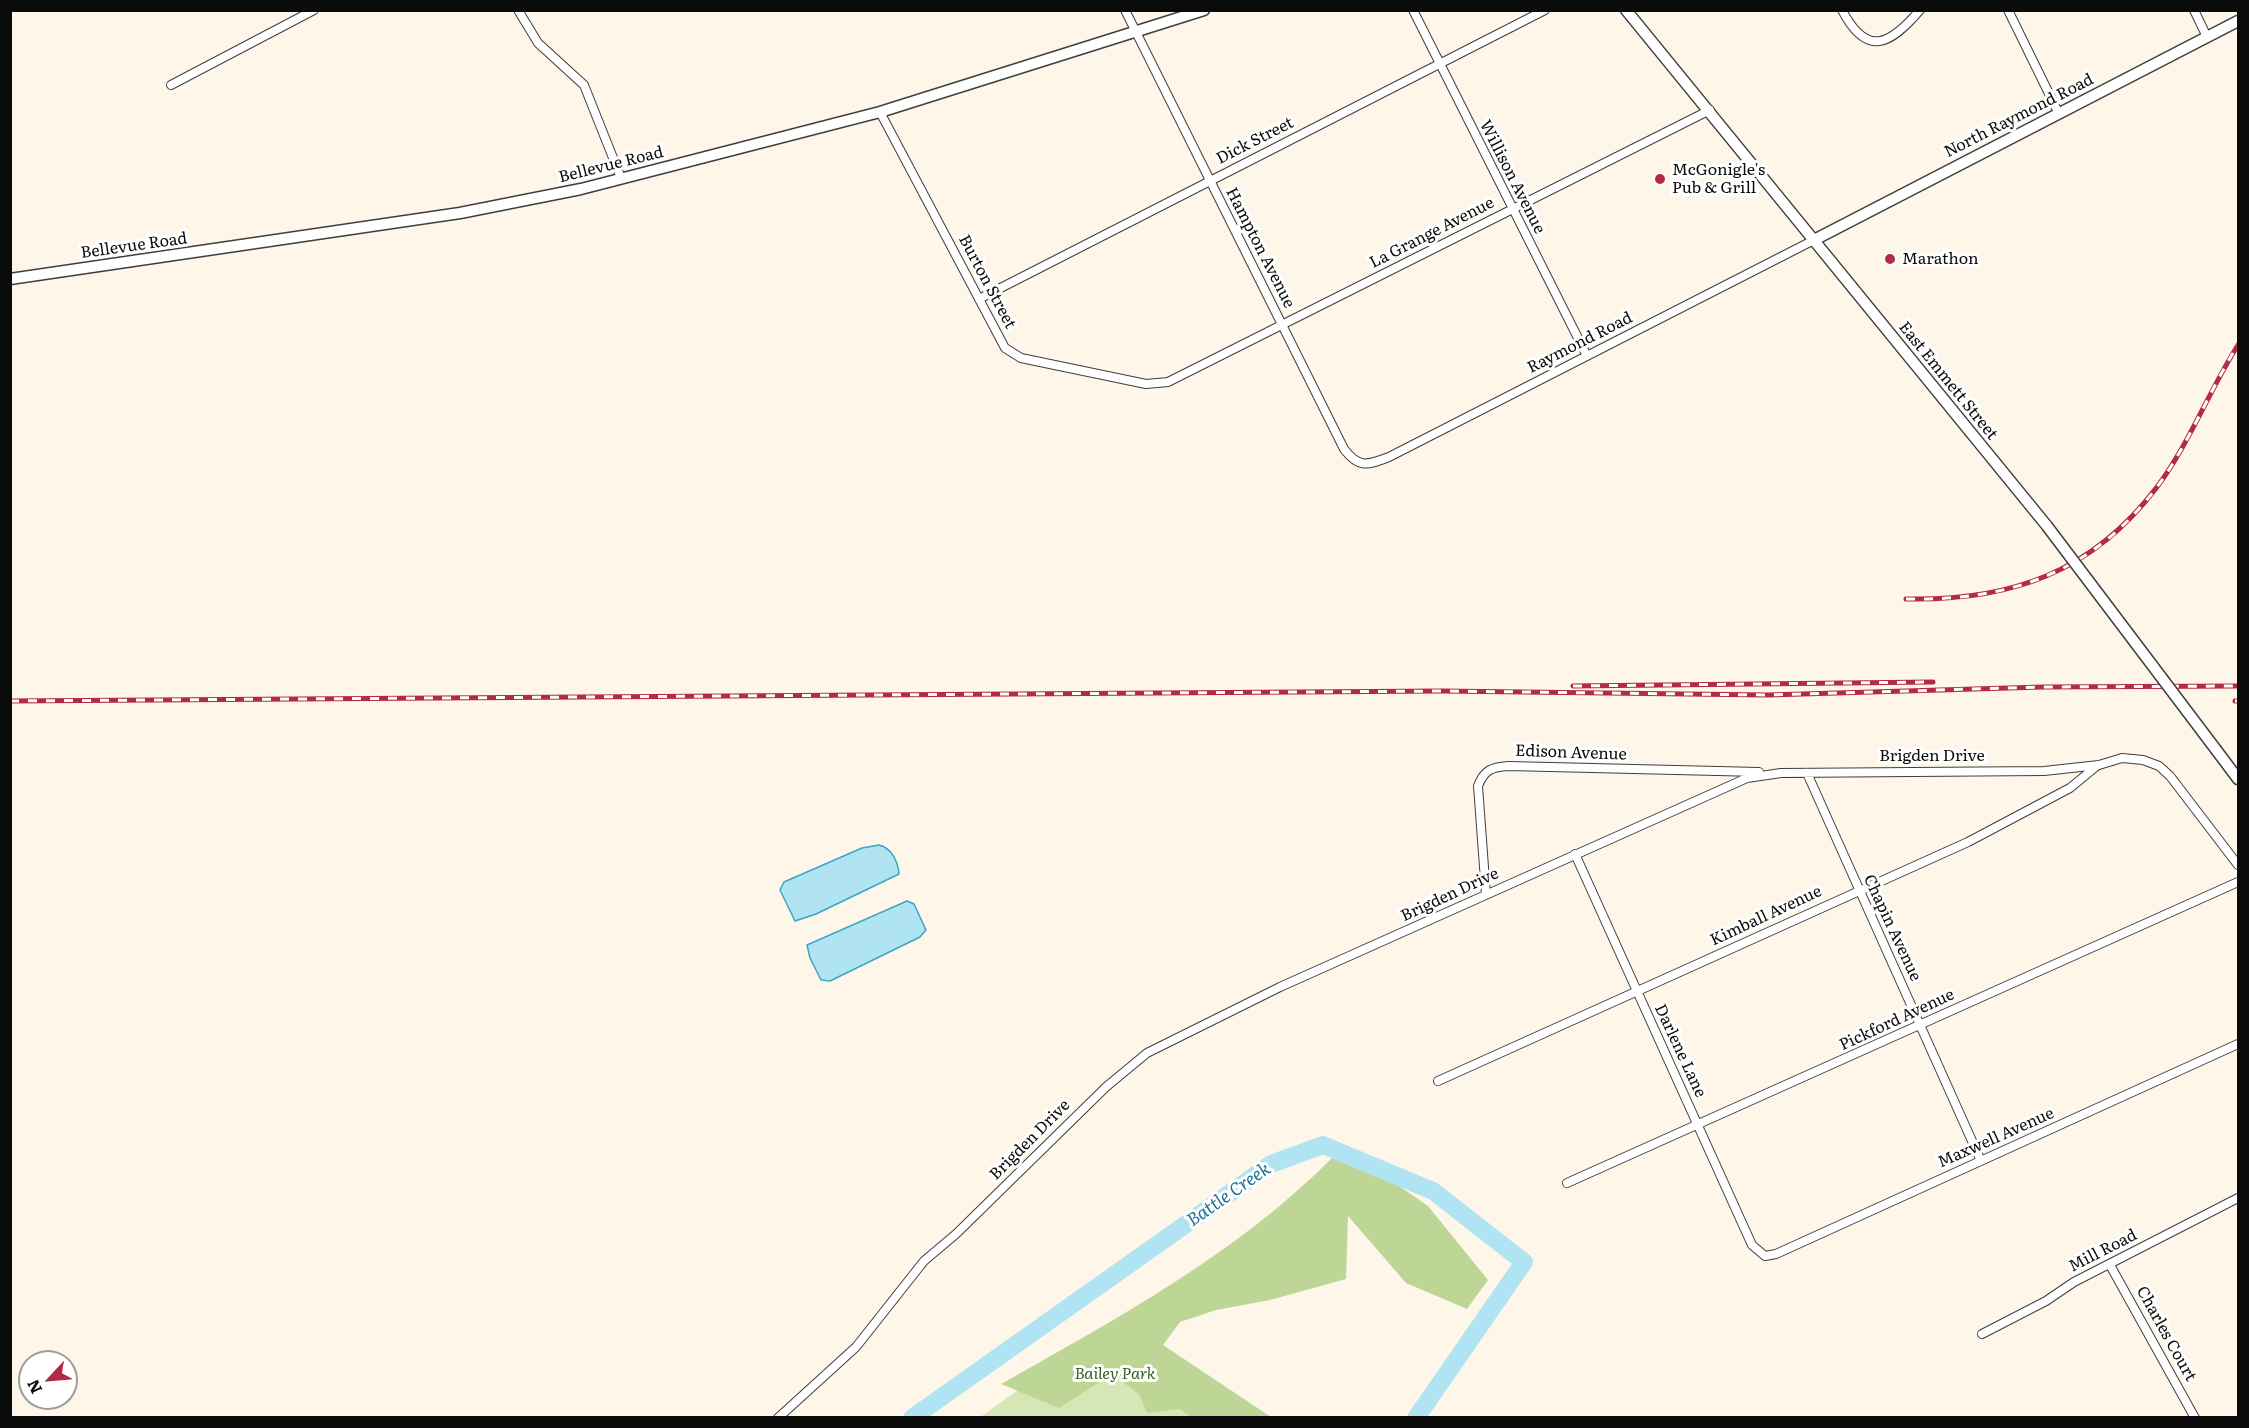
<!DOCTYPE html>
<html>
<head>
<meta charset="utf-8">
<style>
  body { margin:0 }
  #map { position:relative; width:2249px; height:1428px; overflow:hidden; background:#fef7e9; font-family:Literata,serif }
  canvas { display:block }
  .frame { position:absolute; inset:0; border:12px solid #0b0b0b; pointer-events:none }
  .north { position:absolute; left:18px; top:1350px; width:60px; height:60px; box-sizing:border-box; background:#fff; border:2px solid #9d9d9d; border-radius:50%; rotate:244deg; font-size:16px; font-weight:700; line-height:24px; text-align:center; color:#0b0b0b }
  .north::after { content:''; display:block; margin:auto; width:21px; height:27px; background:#b32a46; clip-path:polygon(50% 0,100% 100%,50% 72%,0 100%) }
</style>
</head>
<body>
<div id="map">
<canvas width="2249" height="1428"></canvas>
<div class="frame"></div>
<div class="north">N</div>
</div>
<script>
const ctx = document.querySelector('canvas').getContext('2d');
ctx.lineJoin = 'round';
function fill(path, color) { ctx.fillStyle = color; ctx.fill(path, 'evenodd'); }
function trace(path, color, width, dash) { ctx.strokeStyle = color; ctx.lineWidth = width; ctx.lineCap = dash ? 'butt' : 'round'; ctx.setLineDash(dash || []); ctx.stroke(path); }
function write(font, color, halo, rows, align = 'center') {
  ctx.font = font + ' Literata,serif'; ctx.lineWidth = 6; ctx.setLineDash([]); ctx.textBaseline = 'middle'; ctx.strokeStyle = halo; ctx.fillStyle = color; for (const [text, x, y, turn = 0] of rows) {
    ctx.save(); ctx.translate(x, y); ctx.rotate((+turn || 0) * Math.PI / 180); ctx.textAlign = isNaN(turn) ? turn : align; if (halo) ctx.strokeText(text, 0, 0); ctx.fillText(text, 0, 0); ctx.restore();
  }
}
fill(new Path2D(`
  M1114,1321L1260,1418H979Z`), '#d6e6b5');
fill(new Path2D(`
  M1333,1157L1379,1172L1428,1206L1488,1280L1467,1309L1406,1283L1348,1216L1346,1279L1270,1300L1216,1310L1180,1322L1163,1345L1271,1417H1191L1180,1409L1147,1413L1139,1394L1112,1374L1059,1408L1001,1384C1118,1318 1238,1253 1333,1157Z`), '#bdd696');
const water = new Path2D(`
  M879,845C892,848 898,862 899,874L816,914L795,921L780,890L784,882L862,848Z
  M907,901L914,904L926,930L920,937L830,981L821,980L810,958L807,945Z`);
fill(water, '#b1e4f3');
trace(water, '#3ba5c6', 1.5);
trace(new Path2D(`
  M912,1418L1271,1164L1323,1145L1433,1191L1524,1262L1416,1418`), '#b1e4f3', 18);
const minor = new Path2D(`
  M518,10L538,43L584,85L621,178
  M1125,10L1344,449C1359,469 1368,465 1389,457L1814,240
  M1413,10L1587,356
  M1842,10C1867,58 1890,45 1920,10
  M2008,10L2058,112
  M2194,10L2207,37
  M171,85L314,10
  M880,112L1005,348L1021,358L1146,384L1168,382L1710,110
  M979,299L1545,10
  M1807,773L1981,1161
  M1575,854L1752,1245L1765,1256L1776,1254L2238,1044
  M1486,894L1478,786C1484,770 1492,767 1508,766L1759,772
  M1438,1081L1968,842L2070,788L2098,765
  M1567,1183L2238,882
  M2110,1265L2195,1418
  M1982,1334L2046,1301L2074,1282L2238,1198
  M778,1418L856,1347L924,1261L956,1234L1106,1087L1147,1053L1280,987L1747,778L1781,773L2044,771L2099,765L2122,758L2143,760L2159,766L2170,776L2238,865`);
const tertiary = new Path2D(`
  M1626,10L2047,526
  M1814,240L2238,21
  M10,279L460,213L581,189L880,112L1204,10
  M2217,751L2238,779`);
trace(minor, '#3e3e3e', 10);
trace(tertiary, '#3e3e3e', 13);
trace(minor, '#fff', 8);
trace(tertiary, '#fff', 10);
const rail = new Path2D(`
  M1906,599C2010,601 2092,573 2157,487C2189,444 2209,391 2238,345
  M1573,686L1933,682
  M10,701L1442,691L1768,695L2043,687L2238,686
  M2235,701H2238`);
trace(rail, '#b32a46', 5);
trace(rail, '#fff', 3, [9]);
const tertiaryBridge = new Path2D(`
  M2047,526L2217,751`);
trace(tertiaryBridge, '#3e3e3e', 13, []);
trace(tertiaryBridge, '#fff', 10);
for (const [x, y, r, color] of [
  [1660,179,6,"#b32a46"],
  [1890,259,6,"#b32a46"]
]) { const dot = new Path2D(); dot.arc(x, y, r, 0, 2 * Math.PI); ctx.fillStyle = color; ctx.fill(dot); trace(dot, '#fff', 2); }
write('16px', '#0b0b0b', '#fff', [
  ["North Raymond Road",2019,116,-27],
  ["Dick Street",1255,141,-27],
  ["Bellevue Road",611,165,-14],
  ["Willison Avenue",1512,177,63],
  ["La Grange Avenue",1432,233,-27],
  ["Bellevue Road",134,246,-8],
  ["Hampton Avenue",1260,248,63],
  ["Burton Street",987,282,62],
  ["Raymond Road",1580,343,-27],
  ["East Emmett Street",1948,381,51],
  ["Edison Avenue",1571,753,2],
  ["Brigden Drive",1932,756],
  ["Brigden Drive",1450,895,-25],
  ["Kimball Avenue",1766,916,-25],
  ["Chapin Avenue",1892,928,65],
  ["Pickford Avenue",1897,1020,-25],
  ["Darlene Lane",1680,1051,65],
  ["Maxwell Avenue",1996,1138,-24],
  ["Brigden Drive",1030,1140,-45],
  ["Mill Road",2103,1251,-27],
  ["Charles Court",2166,1334,61]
]);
write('16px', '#0b0b0b', '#fff', [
  ["McGonigle's",1672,170],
  ["Pub & Grill",1672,188],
  ["Marathon",1902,259]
], 'left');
write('italic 16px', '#365e1f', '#fff', [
  ["Bailey Park",1115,1374]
]);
write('italic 18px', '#1b7395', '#fff', [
  ["Battle Creek",1229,1195,-35]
]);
</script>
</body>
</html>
